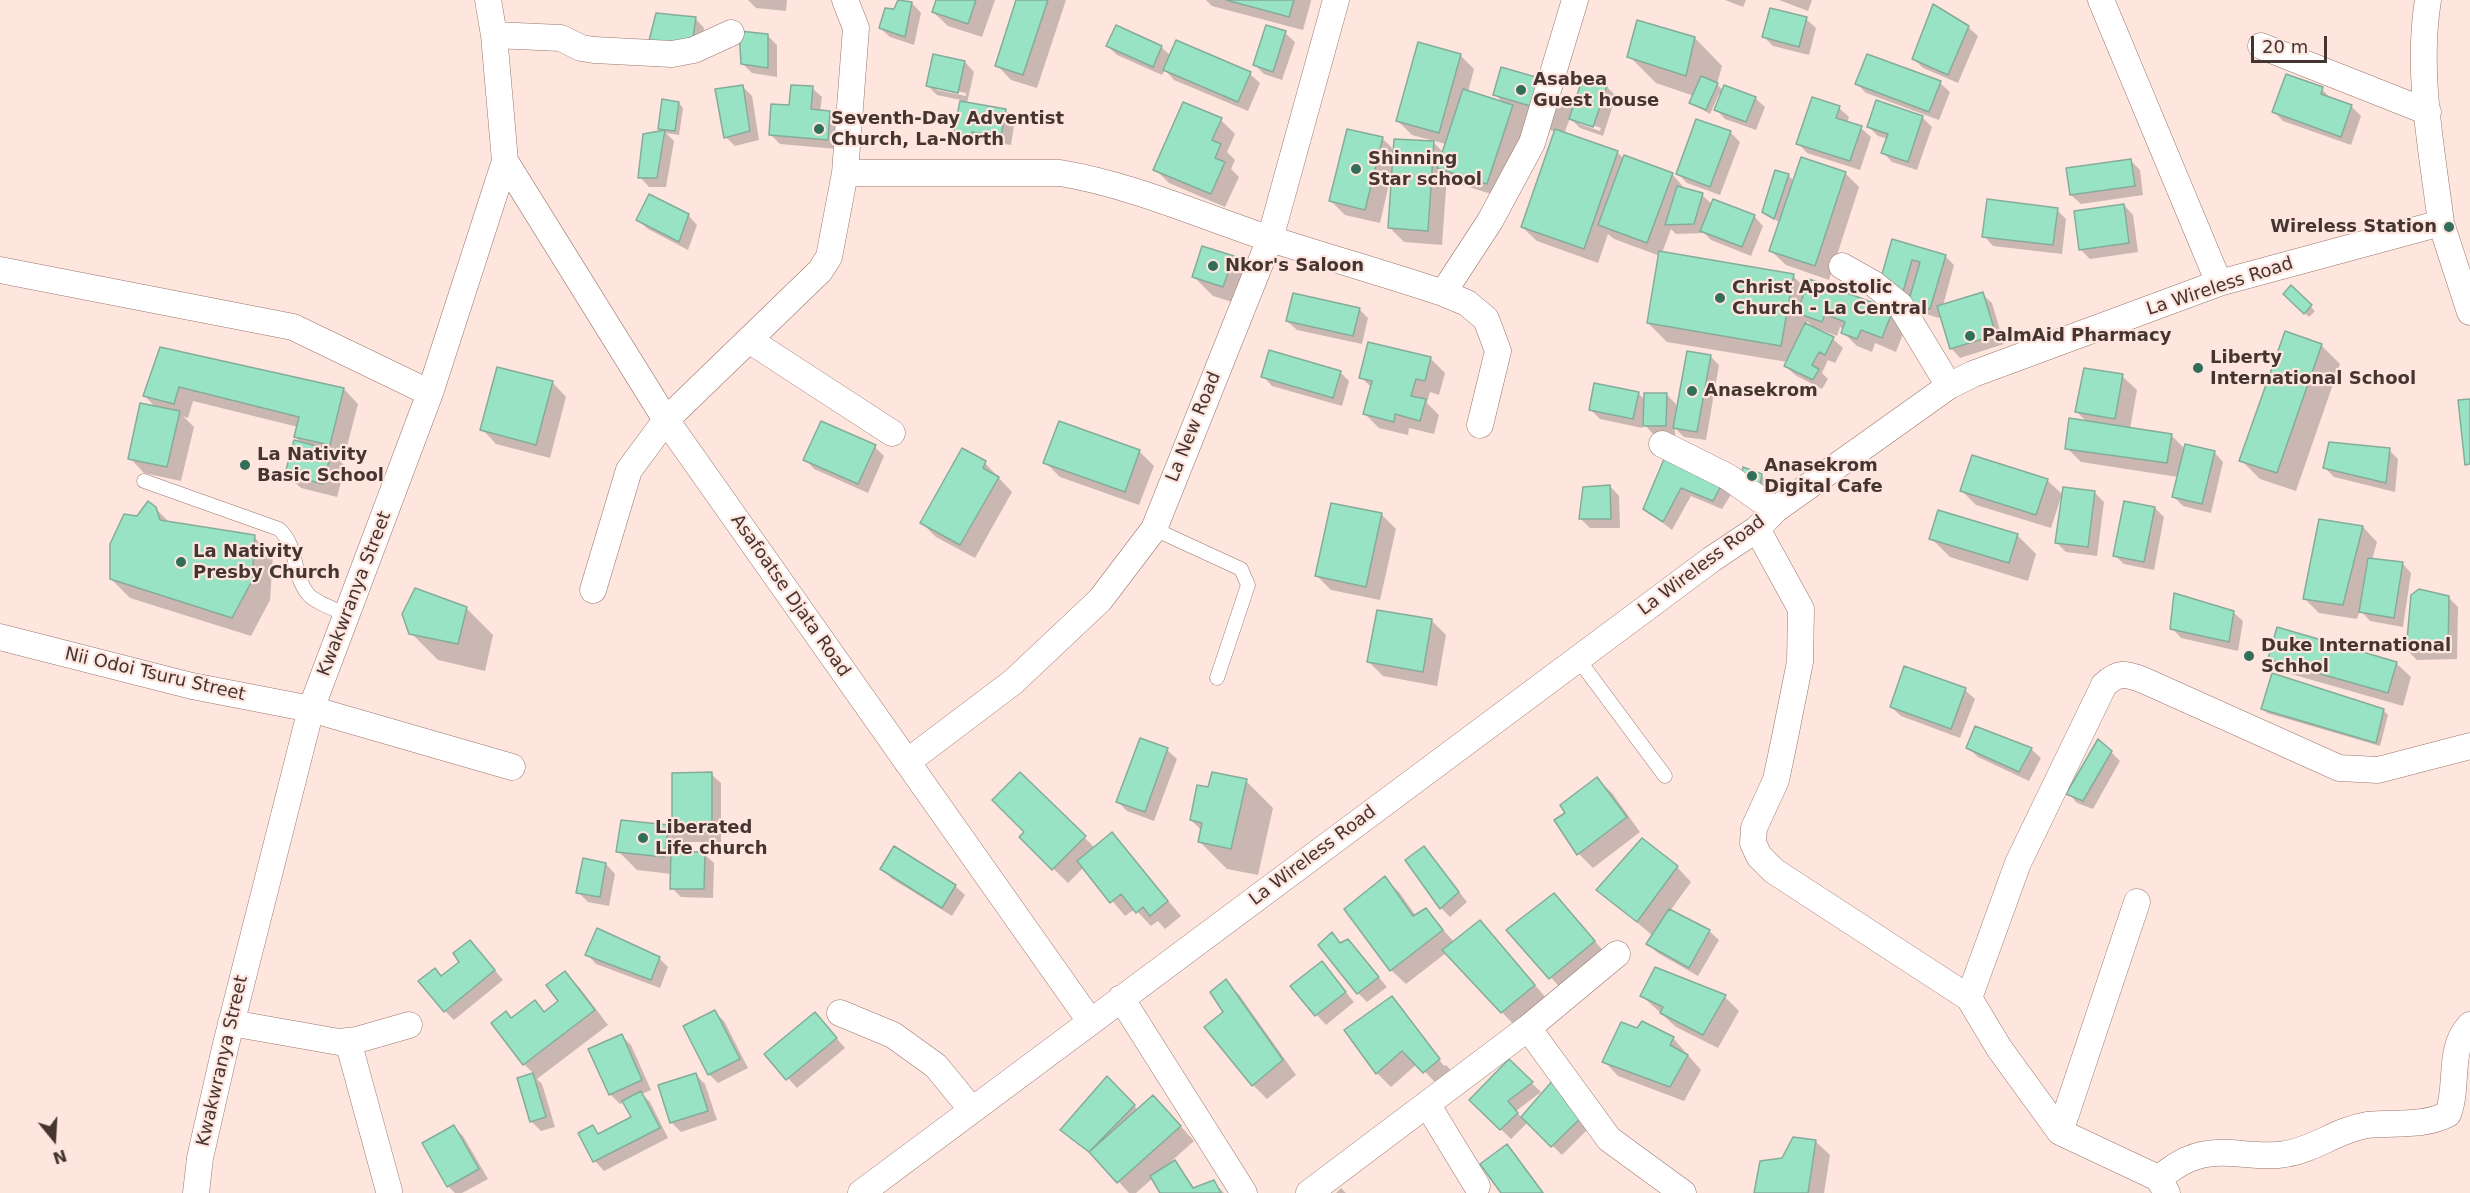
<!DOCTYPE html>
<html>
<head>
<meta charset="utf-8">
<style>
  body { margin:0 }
  #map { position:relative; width:2470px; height:1193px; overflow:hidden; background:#fee5de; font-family:"DejaVu Sans",sans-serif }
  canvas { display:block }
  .north { position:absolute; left:24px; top:1109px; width:60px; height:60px; -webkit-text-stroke:4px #fee5de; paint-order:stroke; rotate:162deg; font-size:16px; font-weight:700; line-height:24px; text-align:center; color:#453531 }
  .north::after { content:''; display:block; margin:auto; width:21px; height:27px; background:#453531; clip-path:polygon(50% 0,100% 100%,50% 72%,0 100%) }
  .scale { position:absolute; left:2251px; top:36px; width:76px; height:27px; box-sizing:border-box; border:3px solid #453531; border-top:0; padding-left:8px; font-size:18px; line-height:21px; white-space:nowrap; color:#453531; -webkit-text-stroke:4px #fee5de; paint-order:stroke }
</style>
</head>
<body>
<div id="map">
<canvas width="2470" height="1193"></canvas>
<div class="north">N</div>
<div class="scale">20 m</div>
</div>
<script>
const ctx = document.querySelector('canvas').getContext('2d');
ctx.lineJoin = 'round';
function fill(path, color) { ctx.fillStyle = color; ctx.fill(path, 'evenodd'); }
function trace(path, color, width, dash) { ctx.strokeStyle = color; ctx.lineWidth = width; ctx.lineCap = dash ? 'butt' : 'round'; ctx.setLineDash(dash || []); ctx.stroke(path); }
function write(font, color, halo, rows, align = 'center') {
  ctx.font = font + ' "DejaVu Sans",sans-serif'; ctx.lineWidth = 4.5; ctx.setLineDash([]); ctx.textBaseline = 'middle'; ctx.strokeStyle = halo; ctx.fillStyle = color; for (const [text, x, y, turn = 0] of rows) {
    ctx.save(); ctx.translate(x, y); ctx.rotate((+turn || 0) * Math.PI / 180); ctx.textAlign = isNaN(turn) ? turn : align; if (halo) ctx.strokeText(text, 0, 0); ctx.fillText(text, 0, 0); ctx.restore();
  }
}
fill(new Path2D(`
  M748,0H787L786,11L756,8Z
  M937,0H995L982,37L948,26L933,12Z
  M1018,0H1066L1037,88L1011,80L997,65Z
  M1206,0H1311V1L1303,30L1212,6Z
  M1725,0H1746L1743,7Z
  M1779,0H1812L1808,11Z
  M899,1L912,3L921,13L914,45L890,37L880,28L895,11Z
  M695,18L704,28L701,54L678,53Z
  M1806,19L1816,28L1809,55L1773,46L1764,37Z
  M1638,22L1695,38L1722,66L1717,84L1723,91L1755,98L1765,107L1756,130L1725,119L1716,109L1721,95L1719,94L1710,114L1691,103L1694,96L1656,83L1629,56Z
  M1968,27L1978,36L1958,83L1923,68L1914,59Z
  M1285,33L1295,42L1282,80L1264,74L1255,65Z
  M768,36L777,45V77L752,73L742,63Z
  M1177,42L1250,74L1260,83L1248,111L1174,80L1165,70L1162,75L1117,55L1108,46L1161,47L1171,56Z
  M1460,55L1474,69L1468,92L1504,104L1495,94L1545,82L1574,110L1607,87L1616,96L1603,136L1580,128L1570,118L1564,134L1617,152L1624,159L1672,174L1686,190L1702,195L1713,205L1754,216L1763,226L1751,256L1711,240L1704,233L1676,234L1671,229L1662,253L1793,276L1807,290L1892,311L1906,326L1896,352L1875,343L1872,352L1857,346L1843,332L1844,329L1840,327L1837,336L1819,329L1818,331L1833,339L1843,348L1835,363L1828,360L1822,373L1828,379L1822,389L1795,375L1786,366L1787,362L1667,342L1648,323L1660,256L1614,239L1608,234L1598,263L1537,241L1522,227L1556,132L1526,122L1501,197L1453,182L1447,176L1442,245L1404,242L1390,228L1392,171L1380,223L1345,215L1331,201L1382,138L1395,151L1434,143L1444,153L1446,144L1412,135L1398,121ZM1580,121L1601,128L1600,131L1580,124ZM1807,321L1815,329L1807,326Z
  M934,56L965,62L974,72L967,103L1005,110L1015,119L1011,145L981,140L980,147L965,144L955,135L961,100L937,95L928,86ZM937,87L966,93V96L937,90Z
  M1868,56L1940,83L1950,92L1939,120L1866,93L1857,84Z
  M742,86L752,96L759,140L735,146L726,137Z
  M812,88L822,97L820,111L829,112L839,122L837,149L780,144L770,134L791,107Z
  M2322,89L2331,99L2352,107L2361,116L2351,145L2283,121L2274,112Z
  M1877,102L1923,118L1932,127L1917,170L1892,162L1883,152L1888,139L1878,136L1869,127Z
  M679,103L683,108L679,135L666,133L674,141L666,187H649L640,177L663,132L659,128Z
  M1839,108L1849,117L1847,123L1861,128L1871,137L1860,170L1807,153L1798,143Z
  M1221,120L1235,134L1227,152L1235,160L1231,169L1239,177L1225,207L1169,183L1155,169Z
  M1730,132L1740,142L1720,195L1687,183L1678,174Z
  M2130,160L2140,170L2143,195L2081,204L2071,195Z
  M1845,173L1859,187L1829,280L1786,265L1771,251L1780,223L1764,212L1788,175L1794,181Z
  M2124,205L2133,215L2138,252L2090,259L2080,249Z
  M2057,210L2066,219L2062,254L1993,246L1984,236Z
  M688,215L697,225L688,250L648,229L638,220Z
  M1893,241L1945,256L1954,265L1943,306L1982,294L1992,303L2004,344L1960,358L1951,348L1941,314L1939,318L1919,312L1890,294Z
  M1233,257L1252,276L1242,305L1213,296L1194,277Z
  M2291,288L2315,311L2309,317L2285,294Z
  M1359,309L1368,318L1362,344L1297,330L1287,321Z
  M2321,345L2340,364L2296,491L2260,479L2241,460Z
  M161,349L344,389L358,404L344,458L336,457L345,466L337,497L301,488L286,474L303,444L295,437L298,427L193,401L188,418L183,416L194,427L181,481L144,473L130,458L156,408L145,396Z
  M1710,356L1719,365L1706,440L1684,437L1675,428V435H1654L1643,423L1642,428L1600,419L1591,410L1638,393L1645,400L1667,395L1676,404V411L1678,412Z
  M1430,358L1445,373L1439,395L1430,392L1427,403L1439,415L1434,434L1409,428L1408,435L1379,428L1365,414L1372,388L1361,377Z
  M1340,372L1349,381L1342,406L1272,386L1263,376Z
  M2122,376L2137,390L2130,429L2171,435L2185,449L2214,452L2223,462L2211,513L2183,506L2174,497L2178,477L2081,462L2067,448L2088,423L2077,412Z
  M552,382L566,397L550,458L496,444L482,429Z
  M875,447L884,456L868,493L814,469L805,459Z
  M2389,450L2398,459L2395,492L2334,477L2324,467Z
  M1139,451L1154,466L1139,505L1060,477L1045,462Z
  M1667,454L1732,493L1722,509L1691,496L1672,530L1645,509Z
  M985,463L1012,492L975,558L936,537L922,523Z
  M1761,475L1766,480L1764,488L1747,481Z
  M2047,480L2062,494L2051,528L1976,505L1962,491Z
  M1610,486L1619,496L1620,528H1590L1581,519Z
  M2095,493L2104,502L2097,556L2066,552L2057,543Z
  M1332,504L1382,515L1396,529L1380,600L1331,590L1316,575Z
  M155,508L170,523L254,537L273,556L270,600L251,636L130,598L111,579L138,518Z
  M2155,508L2164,517L2154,570L2124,564L2114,555Z
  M2363,527L2377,542L2372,560L2402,563L2411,573L2403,627L2370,621L2360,610L2357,619L2319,613L2305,599Z
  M2017,535L2036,554L2028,581L1950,557L1931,538Z
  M2449,598L2458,607L2457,659L2417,660L2408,651Z
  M466,608L493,635L485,671L438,660L411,633Z
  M2233,612L2243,621L2238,651L2181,638L2172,628Z
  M1432,621L1446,635L1437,686L1383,676L1369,662Z
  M2270,658L2396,663L2411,677L2403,706L2284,672Z
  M1965,690L1975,699L1960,738L1901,716L1891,707Z
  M2263,709L2384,711L2388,715L2380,746L2267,713Z
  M1141,740L1167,750L1177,759L1154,821L1127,811L1118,802Z
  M1968,748L2031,749L2041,758L2029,781L1978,757Z
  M2111,752L2120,761L2093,809L2077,803L2068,793Z
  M711,774L721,783V842H684L687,846L686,853L704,854L714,863L713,898L681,897L672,888V874L637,870L618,851L668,827L674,832Z
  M1020,774L1095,848L1112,834L1181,916L1165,929L1158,921L1151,926L1135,909L1125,916L1084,867L1068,883L1021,837L1026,832Z
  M1597,779L1612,793L1640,832L1593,868L1579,854L1556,820L1567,813Z
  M1246,781L1273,808L1258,875L1227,869L1200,842L1202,831L1191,820Z
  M1433,858L1467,902L1450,917L1441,908Z
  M606,864L615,874L609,906L588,902L578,892Z
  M1677,867L1691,882L1670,911L1709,931L1719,940L1698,976L1658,953L1648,944L1653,936L1599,890Z
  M882,868L955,886L965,895L952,916L891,878Z
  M1385,878L1399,892L1416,916L1426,910L1454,942L1480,922L1548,1000L1516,1027L1446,953L1406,984L1391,970Z
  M1554,895L1608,956L1565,993L1509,931Z
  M1332,934L1342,944L1348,941L1387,987L1367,1002L1358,993Z
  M479,951L503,980L454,1020L445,1011L442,977Z
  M587,954L659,958L668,967L660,988L596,964Z
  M1322,963L1354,1002L1326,1025L1292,987Z
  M1655,969L1725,997L1739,1011L1718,1048L1676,1027L1642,996Z
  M565,973L579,987L608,1025L537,1079L542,1084L555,1127L541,1131L531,1121L519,1079L534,1074L524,1064L512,1019L535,1002L545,1013L560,1002Z
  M1226,981L1240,996L1296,1075L1267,1099L1253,1085L1225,1013Z
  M1392,998L1405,1011H1402L1444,1066L1446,1065L1454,1074L1439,1086L1417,1064L1391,1087L1377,1073Z
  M715,1012L724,1021L748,1068L718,1083L709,1074Z
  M1643,1023L1673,1038L1701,1070L1684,1101L1618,1076L1604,1061Z
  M824,1024L845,1048L797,1088L767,1055Z
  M622,1036L631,1045L651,1090L642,1094L650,1102L668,1138L604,1171L595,1161L580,1133L593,1127L600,1135L633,1118L624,1102L620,1104L610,1094Z
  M1509,1061L1541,1092L1516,1111L1522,1118L1554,1081L1594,1123L1562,1155L1528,1122L1511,1139L1471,1100Z
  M695,1074L705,1084L717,1120L681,1132L671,1122Z
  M1107,1078L1138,1110L1167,1111L1194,1141L1167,1165L1175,1162L1195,1189L1213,1181L1224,1193H1161L1153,1178L1136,1193H1129L1098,1159L1071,1139L1062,1130Z
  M454,1127L463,1136L488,1179L462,1193H455L448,1186Z
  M1815,1141L1830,1155L1824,1193H1756L1783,1160Z
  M1507,1146L1516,1155L1544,1193H1503Z
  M1341,1188L1346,1193H1336Z`), '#0003');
const building = new Path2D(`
  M898,0L912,2L905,37L879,28L885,8L894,9Z
  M936,0H976L968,24L932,12Z
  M1016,0H1048L1023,75L995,66Z
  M1226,0H1294L1289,17Z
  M1933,4L1969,26L1948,75L1912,59Z
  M1770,8L1807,17L1799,47L1762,37Z
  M656,13L696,17L692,45H648Z
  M1637,20L1695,37L1686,76L1627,57Z
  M1116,25L1162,46L1153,67L1106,46Z
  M1266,25L1286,31L1273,72L1253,65Z
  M739,31L768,34V68L741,64Z
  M1176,40L1251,72L1238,102L1163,70Z
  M1418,42L1461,54L1439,133L1396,121Z
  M933,54L965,61L958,93L926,86Z
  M1867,54L1941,81L1929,112L1855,84Z
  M1501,67L1546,80L1537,108L1493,95Z
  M2286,74L2323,87L2321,94L2352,105L2341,137L2272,112Z
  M1701,76L1718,83L1706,110L1689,103Z
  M1583,77L1607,86L1593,127L1569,119Z
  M743,85L750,131L724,138L715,89Z
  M791,85L813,86L811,109L830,111L828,140L769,135L771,104L789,105Z
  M1724,85L1756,97L1746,122L1714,110Z
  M1463,89L1513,105L1487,184L1437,168Z
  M1812,97L1840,106L1836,118L1862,126L1850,161L1796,144Z
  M662,99L679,102L675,131L658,129Z
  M1876,100L1923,116L1908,162L1881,153L1888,134L1867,127Z
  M960,101L1006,109L1001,136L972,132L971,138L953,135Z
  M1183,102L1222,118L1212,140L1221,144L1215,158L1225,162L1211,194L1153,170Z
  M1696,119L1731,131L1710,187L1676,174Z
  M1347,129L1383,137L1365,210L1329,201Z
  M1555,129L1618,151L1584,249L1521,227Z
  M665,130L657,178H638L643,134Z
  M1394,139L1434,141L1428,231L1388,228Z
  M1624,155L1673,173L1647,243L1598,225Z
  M1801,157L1846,172L1815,266L1769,251Z
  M2131,159L2135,186L2070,195L2066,168Z
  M1775,170L1789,174L1774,219L1762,212Z
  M1677,186L1703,193L1694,224L1665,225Z
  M649,194L689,214L679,242L636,220Z
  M1713,199L1755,215L1742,247L1700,231Z
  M1987,199L2058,208L2053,245L1982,237Z
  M2124,204L2129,243L2079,250L2074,211Z
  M1892,239L1946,255L1930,309L1908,303L1920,262L1912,260L1903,292L1879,285Z
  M1202,246L1234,256L1223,287L1192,277Z
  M1659,251L1794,274L1781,346L1647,323Z
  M1809,279L1893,310L1882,338L1861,330L1857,339L1841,333L1845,322L1825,314L1822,322L1797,313Z
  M2291,285L2312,305L2304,314L2283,294Z
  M1983,292L1996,335L1950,349L1937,306Z
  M1293,293L1360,308L1353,336L1286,321Z
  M1805,323L1834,337L1825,355L1819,352L1812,365L1819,369L1813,380L1784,366Z
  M2285,331L2322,344L2277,473L2239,461Z
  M1368,342L1431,357L1425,381L1416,379L1411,396L1426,399L1420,421L1395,414L1394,422L1363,414L1372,381L1359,378Z
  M160,347L344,388L330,445L294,437L299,417L179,387L174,404L143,396Z
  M1269,350L1341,371L1333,398L1261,377Z
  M1687,351L1711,355L1697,432L1673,428Z
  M497,367L553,381L536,445L480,430Z
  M2084,368L2123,374L2115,419L2075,412Z
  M1594,383L1639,392L1633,419L1589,410Z
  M1644,393H1667L1666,426H1643Z
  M2470,399V464L2465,465L2458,400Z
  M140,403L180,411L167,467L128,459Z
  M2069,418L2172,434L2167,463L2065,449Z
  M821,421L876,445L858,484L803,460Z
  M1059,421L1140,450L1125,492L1043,463Z
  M294,440L332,450L323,484L285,474Z
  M2329,442L2390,448L2386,483L2323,468Z
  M2185,444L2215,451L2202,504L2172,497Z
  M962,448L986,461L983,468L999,477L960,545L920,523Z
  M1667,452L1723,482L1713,501L1681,488L1663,522L1643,509Z
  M1972,455L2048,479L2036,515L1960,491Z
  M1743,467L1762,474L1760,485L1741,477Z
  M1610,485L1611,519H1579L1583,487Z
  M2063,487L2095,491L2088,547L2055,543Z
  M148,501L156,507L160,520L255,535L252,581L232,618L110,579V544L124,514L137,516Z
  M2124,501L2155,507L2144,562L2113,556Z
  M1331,503L1382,513L1366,587L1315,576Z
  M1938,510L2018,534L2009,563L1929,539Z
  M2319,519L2363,526L2343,605L2303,599Z
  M2368,558L2403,562L2394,618L2359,612Z
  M415,588L467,607L458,644L409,634L402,614Z
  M2419,589L2449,596L2448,651H2406L2411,595Z
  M2174,593L2234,611L2229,642L2170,629Z
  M1377,610L1432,619L1423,672L1367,662Z
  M2277,627L2397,662L2388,693L2268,659Z
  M1904,666L1966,688L1951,729L1890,707Z
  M2272,673L2384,709L2376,743L2261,709Z
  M1975,726L2032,748L2019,772L1966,748Z
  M1140,738L1168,748L1145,812L1116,802Z
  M2098,739L2112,751L2083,801L2066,794Z
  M712,772V833H672V773Z
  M1020,772L1086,836L1052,870L1019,837L1024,832L992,800Z
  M1212,772L1247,779L1231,849L1198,842L1202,823L1190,820L1197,785L1208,787Z
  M1597,777L1627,817L1577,855L1554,820L1565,813L1560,805Z
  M621,820L669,825L664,857L616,852Z
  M1112,832L1168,901L1150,916L1143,907L1136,913L1121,894L1110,903L1077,861Z
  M1642,838L1678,866L1637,922L1596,890Z
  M894,846L956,885L942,908L880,869Z
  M1424,846L1459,892L1440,909L1405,860Z
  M671,852H705L704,889H670Z
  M583,858L606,863L600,897L576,893Z
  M1385,876L1413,916L1426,908L1443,930L1390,971L1344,909Z
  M1554,893L1595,941L1549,979L1506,930Z
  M1669,909L1710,930L1689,968L1646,944Z
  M1480,920L1535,985L1501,1013L1442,950Z
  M597,928L660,957L651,980L585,955Z
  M1332,932L1340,943L1348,939L1379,977L1357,994L1318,945Z
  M470,940L495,970L444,1012L418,981L435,968L441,976L459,962L453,953Z
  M1322,961L1346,992L1315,1016L1290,986Z
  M1655,967L1726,995L1703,1035L1660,1013L1663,1007L1640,996Z
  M565,971L595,1010L523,1065L491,1023L506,1011L511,1018L535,1000L544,1012L558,1001L546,985Z
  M1226,979L1283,1060L1252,1086L1204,1027L1223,1012L1210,992Z
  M1392,996L1440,1059L1423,1073L1402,1051L1376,1074L1344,1030Z
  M715,1010L740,1059L708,1075L683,1026Z
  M815,1012L837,1038L786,1080L764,1054Z
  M1642,1021L1674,1037L1670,1045L1688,1055L1670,1087L1602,1062L1621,1022L1637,1028Z
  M622,1034L642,1080L609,1095L588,1049Z
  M1509,1059L1533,1082L1508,1101L1518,1113L1500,1130L1469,1100Z
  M533,1073L546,1117L530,1122L517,1078Z
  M696,1073L708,1111L670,1123L658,1085Z
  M1107,1076L1135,1105L1089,1152L1060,1130Z
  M1554,1079L1586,1113L1551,1147L1521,1117Z
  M641,1091L660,1128L593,1162L578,1133L593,1125L598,1134L631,1117L622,1101Z
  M1153,1095L1181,1126L1117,1183L1089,1152Z
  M454,1125L479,1169L447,1187L422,1143Z
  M1793,1137L1816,1140L1808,1193H1754L1760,1161L1782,1158Z
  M1507,1144L1543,1193H1501L1480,1164Z
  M1175,1160L1193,1188L1214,1180L1221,1193H1160L1150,1176Z`);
fill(building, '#97e3c4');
trace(building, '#85ac9b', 1.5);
const service = new Path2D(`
  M144,481L279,529C299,547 292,575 308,594C314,602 337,610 347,615
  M1154,529L1241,569L1248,585L1217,678
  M1578,659L1665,776`);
const minor = new Path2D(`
  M2101,0L2219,283
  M494,35L561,38L581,48L594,50L672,54L694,50L731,33
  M2261,46L2428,112
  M505,161L666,420L1090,1021
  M845,173H1060C1127,184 1192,212 1256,234C1318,255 1381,272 1443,293L1490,221L1532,143L1575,0
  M2441,223L2470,312
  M1842,266L1874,284L1900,305L1949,386
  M0,270L293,327L430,393
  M1443,293L1467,303L1486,319L1498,351L1480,425
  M749,340L892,433
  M1662,444L1728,477L1775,510
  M1757,529L1801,609L1800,662L1784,742L1776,780L1754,828L1753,843L1759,856L1774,871L1969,998L1999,1048L2060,1132L2158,1178L2167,1193
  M593,590L629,470L666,420L820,271L829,257L845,173L856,28L845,0
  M0,637L192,686L311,709L512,767
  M907,762L1013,682L1100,600L1154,529L1270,239L1336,0
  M1121,998L1244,1193
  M1969,998L2018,863L2104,685C2118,672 2125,673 2143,680L2339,768L2378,770L2470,746
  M840,1013L893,1035L936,1066L972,1110
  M231,1023L339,1042L357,1040L409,1025
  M1528,1028L1617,954
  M348,1041L389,1191
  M1427,1104L1477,1186
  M2060,1132L2137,902
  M2158,1178C2168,1172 2178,1163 2189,1159C2220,1145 2254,1160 2285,1154C2314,1150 2337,1130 2367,1125C2394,1122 2423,1127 2448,1114C2459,1086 2447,1049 2470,1025
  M196,1193L200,1158L226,1044L311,709L430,393L505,161L494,35L488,0
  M861,1193L1712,559L1757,529L1775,510L1949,386L1973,374L2219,283L2441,223C2432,150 2416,73 2428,0
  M1309,1193L1528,1028L1609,1139L1683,1193`);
trace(service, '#9a766c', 15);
trace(minor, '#9a766c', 27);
trace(service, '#fff', 14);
trace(minor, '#fff', 26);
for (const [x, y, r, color] of [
  [1521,90,6,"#336e58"],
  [819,129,6,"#336e58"],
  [1356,169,6,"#336e58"],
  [2449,227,6,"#336e58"],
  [1213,266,6,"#336e58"],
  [1720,298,6,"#336e58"],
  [1970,336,6,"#336e58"],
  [2198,368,6,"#336e58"],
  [1692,391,6,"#336e58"],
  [245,465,6,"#336e58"],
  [1752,476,6,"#336e58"],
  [181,562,6,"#336e58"],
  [2249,656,6,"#336e58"],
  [643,838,6,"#336e58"]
]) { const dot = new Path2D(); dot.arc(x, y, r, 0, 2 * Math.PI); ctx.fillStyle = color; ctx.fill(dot); trace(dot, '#fee5de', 2); }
write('bold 18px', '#453531', '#fee5de', [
  ["Asabea",1533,80],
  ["Guest house",1533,101],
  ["Seventh-Day Adventist",831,119],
  ["Church, La-North",831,140],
  ["Shinning",1368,159],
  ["Star school",1368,180],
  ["Wireless Station",2437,227,"right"],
  ["Nkor's Saloon",1225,266],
  ["Christ Apostolic",1732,288],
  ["Church - La Central",1732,309],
  ["PalmAid Pharmacy",1982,336],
  ["Liberty",2210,358],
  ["International School",2210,379],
  ["Anasekrom",1704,391],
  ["La Nativity",257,455],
  ["Basic School",257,476],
  ["Anasekrom",1764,466],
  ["Digital Cafe",1764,487],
  ["La Nativity",193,552],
  ["Presby Church",193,573],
  ["Duke International",2261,646],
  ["Schhol",2261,667],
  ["Liberated",655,828],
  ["Life church",655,849]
], 'left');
write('18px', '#453531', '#fee5de', [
  ["La Wireless Road",2220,287,-18],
  ["La New Road",1194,427,-68],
  ["La Wireless Road",1702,566,-37],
  ["Kwakwranya Street",355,594,-69],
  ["Asafoatse Djata Road",790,596,55],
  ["Nii Odoi Tsuru Street",155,675,13],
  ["La Wireless Road",1313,856,-37],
  ["Kwakwranya Street",223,1061,-77]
]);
</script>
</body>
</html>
